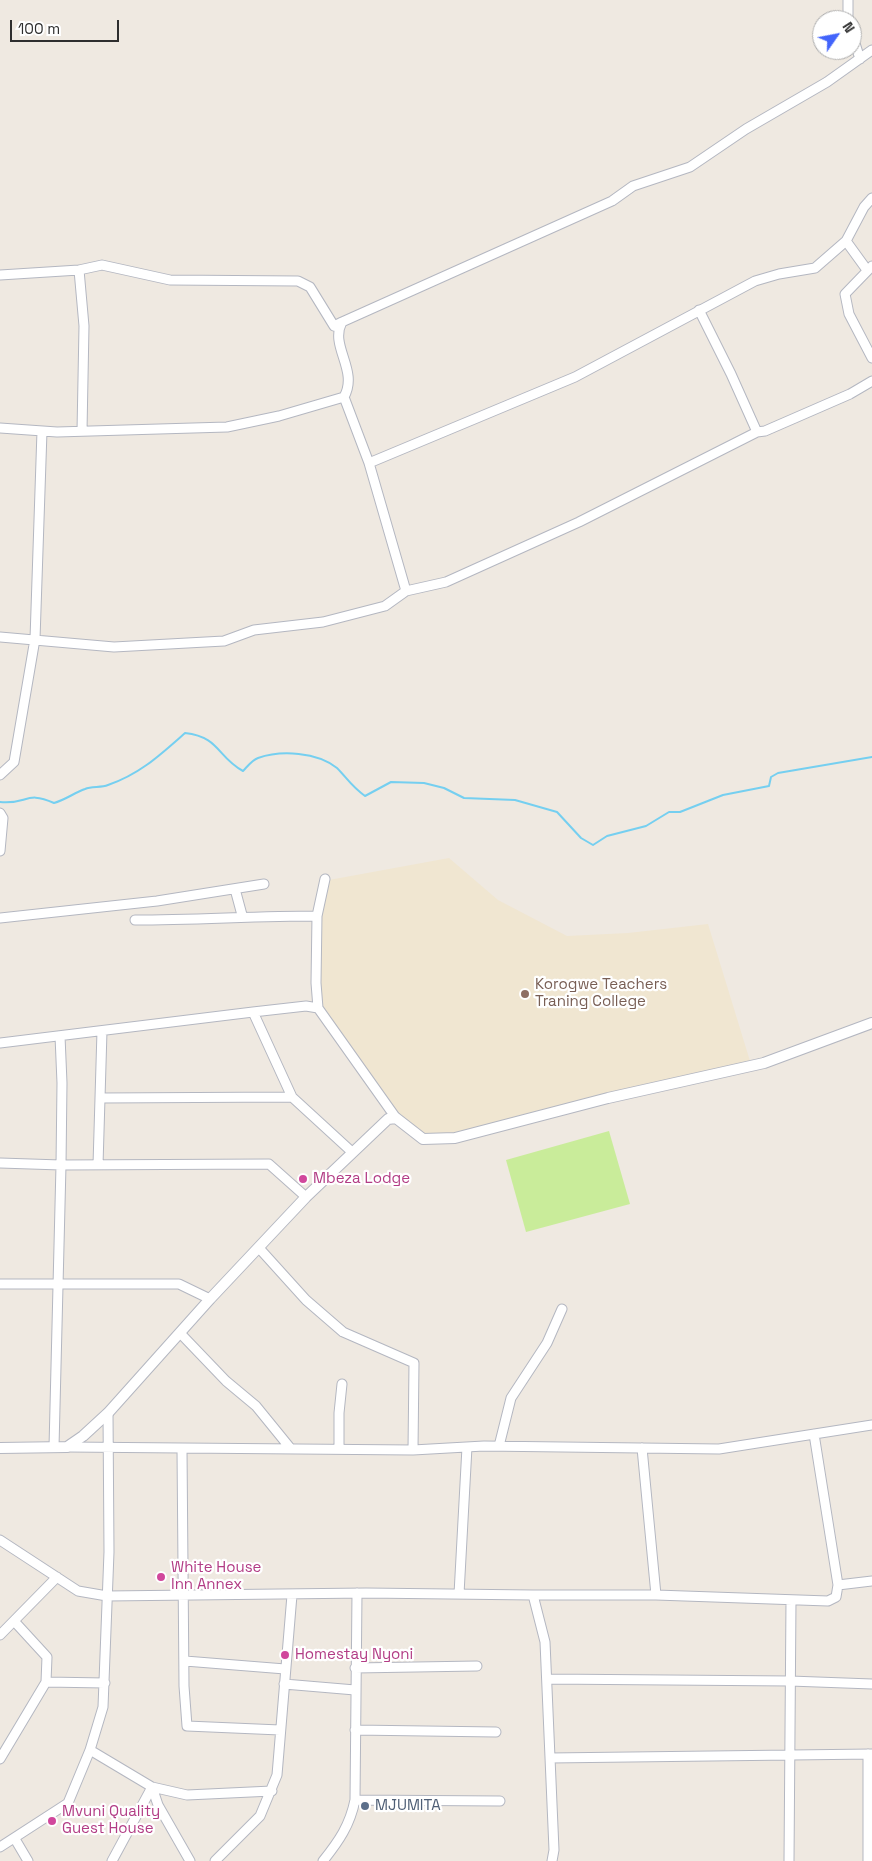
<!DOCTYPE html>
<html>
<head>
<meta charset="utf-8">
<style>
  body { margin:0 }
  #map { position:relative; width:872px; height:1861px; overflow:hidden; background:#efe9e1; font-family:"Space Grotesk",sans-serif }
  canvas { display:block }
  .north { position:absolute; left:812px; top:10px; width:50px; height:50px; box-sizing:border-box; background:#fff; border:1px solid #ababab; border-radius:50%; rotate:57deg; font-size:14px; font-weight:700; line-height:20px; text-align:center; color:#2e2e2e }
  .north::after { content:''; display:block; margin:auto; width:18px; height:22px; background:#4264fb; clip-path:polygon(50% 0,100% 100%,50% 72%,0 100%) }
  .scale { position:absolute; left:10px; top:20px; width:109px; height:22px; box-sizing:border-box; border:2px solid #2e2e2e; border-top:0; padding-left:6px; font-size:15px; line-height:18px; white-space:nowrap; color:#2e2e2e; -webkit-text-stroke:4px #fff; paint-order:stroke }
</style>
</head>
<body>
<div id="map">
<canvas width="872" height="1861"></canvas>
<div class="north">N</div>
<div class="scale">100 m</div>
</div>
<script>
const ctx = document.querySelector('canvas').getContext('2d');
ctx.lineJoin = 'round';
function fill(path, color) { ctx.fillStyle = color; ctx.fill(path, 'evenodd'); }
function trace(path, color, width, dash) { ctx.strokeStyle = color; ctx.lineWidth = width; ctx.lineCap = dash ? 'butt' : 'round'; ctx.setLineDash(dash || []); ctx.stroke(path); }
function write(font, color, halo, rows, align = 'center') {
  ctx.font = font + ' "Space Grotesk",sans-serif'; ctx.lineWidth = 4.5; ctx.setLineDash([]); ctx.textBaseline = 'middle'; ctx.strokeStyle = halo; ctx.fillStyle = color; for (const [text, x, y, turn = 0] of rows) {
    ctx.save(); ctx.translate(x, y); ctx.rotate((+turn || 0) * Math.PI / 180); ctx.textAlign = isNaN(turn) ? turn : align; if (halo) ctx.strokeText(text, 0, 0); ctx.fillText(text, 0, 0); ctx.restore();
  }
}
fill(new Path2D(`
  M449,858L498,900L567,936L628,933L708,924L750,1061L607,1093L454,1133L425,1134L398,1113L322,1006L320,983L321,917L329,880Z`), '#f0e6d1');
fill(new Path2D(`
  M609,1131L630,1204L526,1232L506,1160Z`), '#c9ec9a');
trace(new Path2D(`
  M0,802C27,805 26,790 54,803C65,800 74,793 85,789C92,786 101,788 108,785C140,774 160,755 185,733C220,737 217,757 243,771C247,767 252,760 258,758C281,750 317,752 337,768C347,778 351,786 365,796L391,782L424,783L444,788L464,798L515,800L557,812L581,838L593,845L607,836L646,826L669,812H680L723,795L769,786L771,777L778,773L872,757`), '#75cff0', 2);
const minor = new Path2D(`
  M848,0V20
  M852,34L860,59
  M846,241L867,270
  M872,266L845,294L849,314L872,358
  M79,270L84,326L82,431
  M0,275L79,270L102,265L170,280L298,281L310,287L334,326L342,322
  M699,310L731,374L757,432
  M344,397L369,463L406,591
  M0,428L57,432L227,427L279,416L344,397C359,370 329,346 342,322L612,201L633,186L690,167L746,129L827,82L872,50
  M369,463L575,377L755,281L779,274L815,268L846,241L864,207L872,198
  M0,637L114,647L224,641L254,630L323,622L385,606L406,591L446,582L579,522L757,432L765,431L850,394L872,381
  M0,775L14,762L35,639L42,431
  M0,813L3,818L0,851
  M325,879L317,916L316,983L318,1008L396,1118
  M235,889L242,915
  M0,918L157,901L264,884
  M135,920C196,920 256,916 317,916
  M253,1012L292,1097L352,1152
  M0,1043L253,1012L306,1006L318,1008
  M101,1098L292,1097
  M0,1163L61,1165L269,1164L306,1197
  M98,1165L102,1031
  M259,1248L306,1300L343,1332L414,1363L413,1450
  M0,1284H179L210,1299
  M180,1333L226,1381L256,1406L291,1449
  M499,1446L511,1398L547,1343L562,1309
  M54,1447L61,1165L62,1083L60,1036
  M67,1447L413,1450L484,1446L719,1449L872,1425
  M642,1448L656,1595
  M182,1449L184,1686L187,1726L280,1730
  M339,1449V1413L342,1384
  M0,1540L78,1591L107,1596L366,1593L533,1595L545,1642L554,1850L552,1861
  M838,1585L872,1581
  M459,1594L467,1447
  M533,1595H656L828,1601L836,1597L838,1585L814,1434
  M0,1635L57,1577
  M185,1661L285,1669
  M355,1668L477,1666
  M547,1679L790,1681L872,1684
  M46,1682L105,1683
  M284,1684L355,1690
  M355,1730L496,1732
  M90,1750L152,1787L187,1795L272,1791
  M868,1754V1861
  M550,1758L872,1754
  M0,1759L46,1682L47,1657L14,1621
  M152,1787L158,1805L190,1861
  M355,1800L500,1801
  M15,1839L28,1861
  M0,1847L68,1803L90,1750L103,1707L109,1552L108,1413
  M112,1861L152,1787
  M215,1861L260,1816L277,1775L292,1595
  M323,1861C339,1841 350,1825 355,1800L357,1593
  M789,1861L791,1600`);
const tertiary = new Path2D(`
  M0,1448L67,1447L83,1436L108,1413L210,1299L306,1197L388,1119L396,1118L423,1139L455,1138L608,1098L764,1063L872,1023`);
trace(minor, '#b4b7c1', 11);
trace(tertiary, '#b4b7c1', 12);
trace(minor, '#fff', 9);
trace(tertiary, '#fff', 10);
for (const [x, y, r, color] of [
  [525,994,5,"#8d6e63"],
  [303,1179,5,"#d1479c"],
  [161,1577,5,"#d1479c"],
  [285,1655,5,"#d1479c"],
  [365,1806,5,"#5c6f8a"],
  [52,1821,5,"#d1479c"]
]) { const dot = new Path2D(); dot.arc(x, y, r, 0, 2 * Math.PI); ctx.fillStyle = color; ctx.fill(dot); trace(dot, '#fff', 2); }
write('15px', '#785e54', '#fff', [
  ["Korogwe Teachers",535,985],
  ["Traning College",535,1002]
], 'left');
write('15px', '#b23c85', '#fff', [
  ["Mbeza Lodge",313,1179],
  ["White House",171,1568],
  ["Inn Annex",171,1585],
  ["Homestay Nyoni",295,1655],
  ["Mvuni Quality",62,1812],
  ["Guest House",62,1829]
], 'left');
write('15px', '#4e5e75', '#fff', [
  ["MJUMITA",375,1806]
], 'left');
</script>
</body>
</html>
